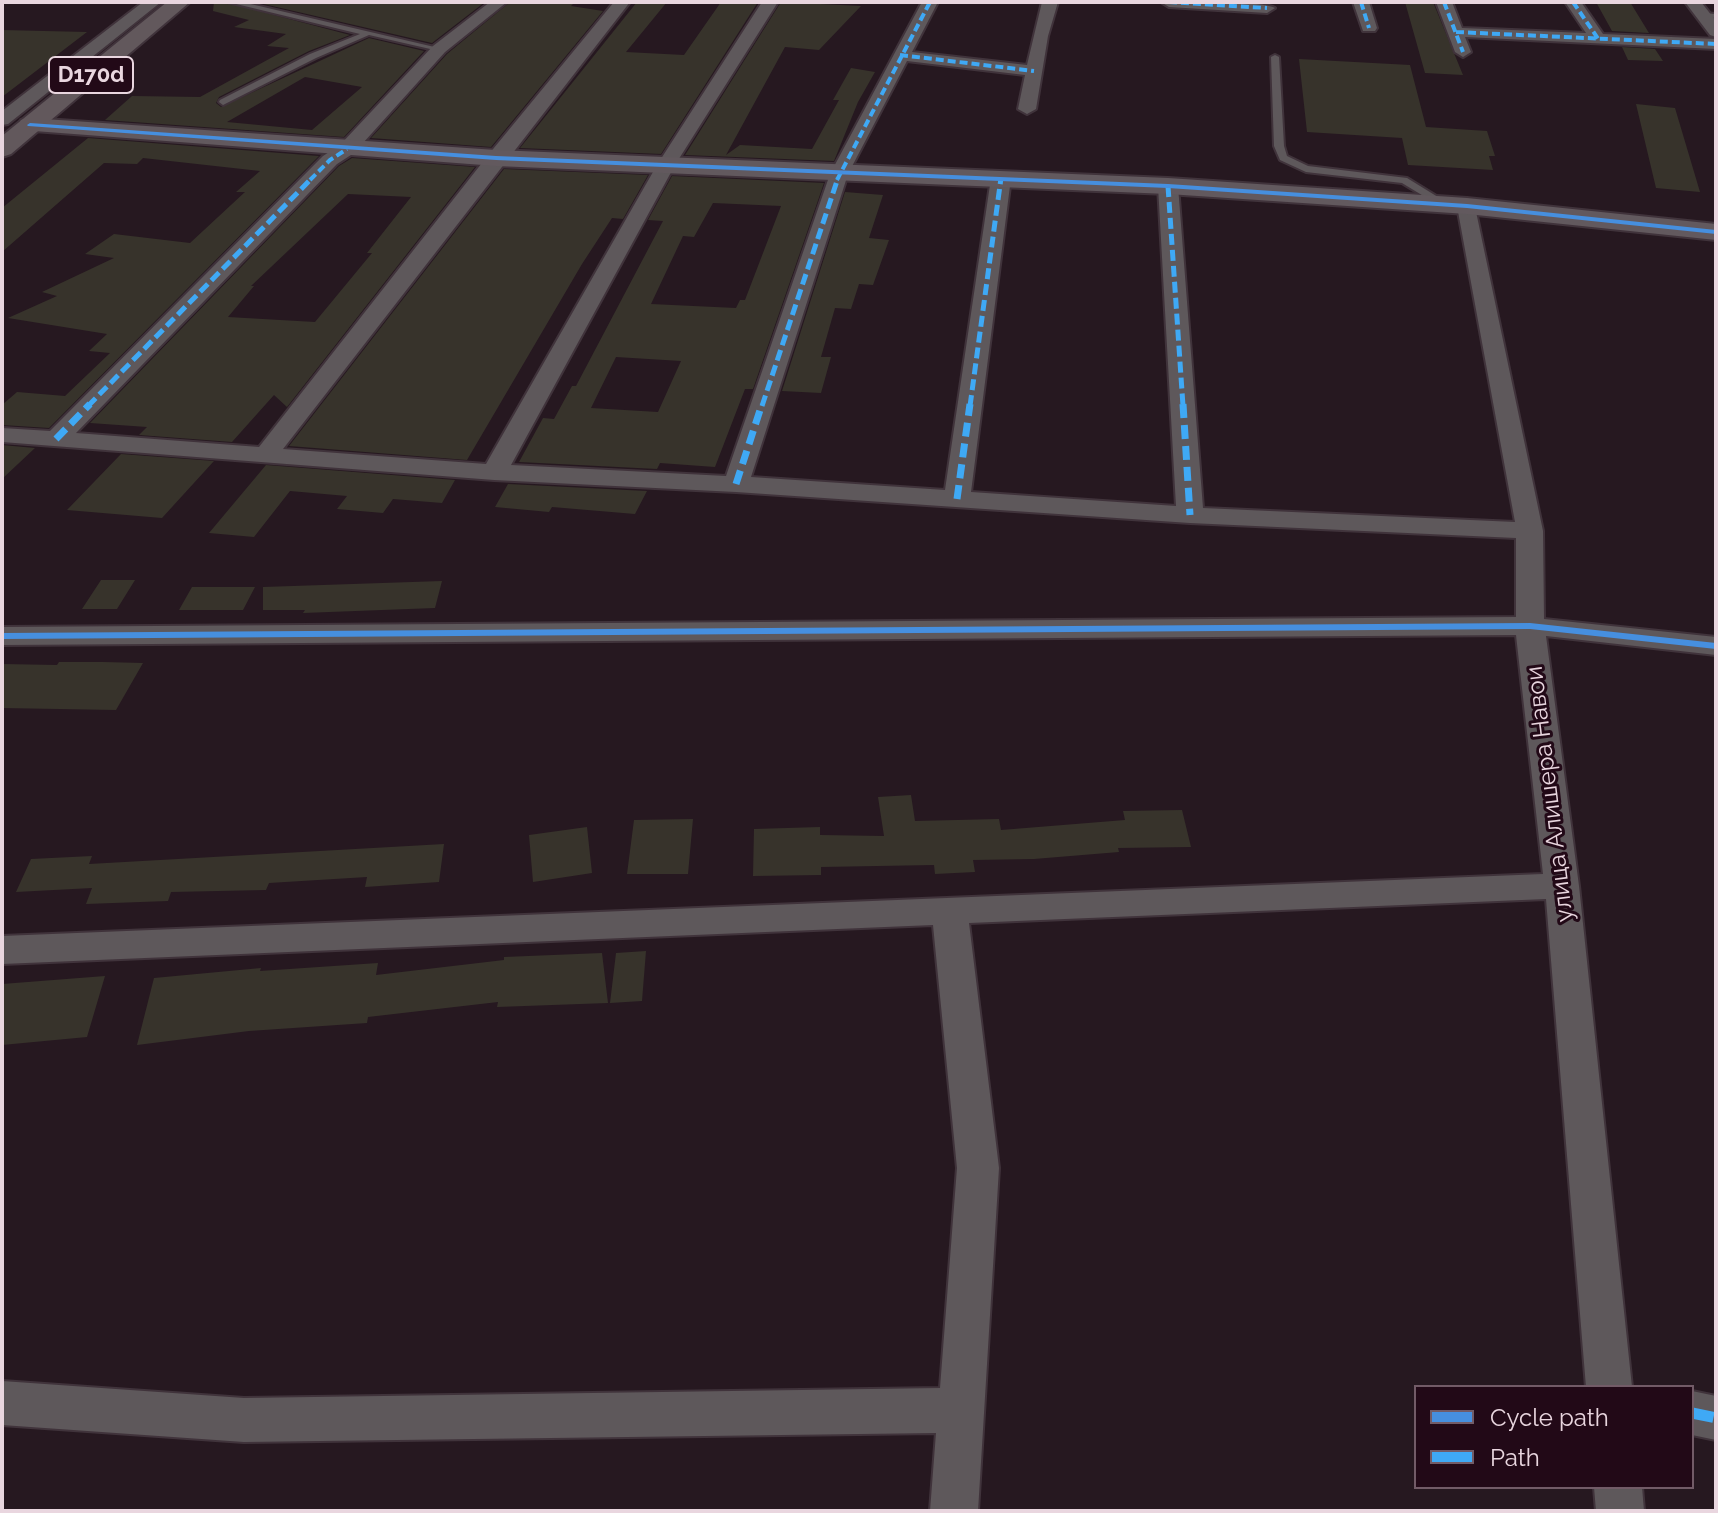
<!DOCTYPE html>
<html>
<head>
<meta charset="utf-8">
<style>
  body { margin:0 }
  #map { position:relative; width:1718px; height:1513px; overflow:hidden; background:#261820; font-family:Raleway,sans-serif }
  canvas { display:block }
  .frame { position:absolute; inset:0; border:4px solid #e9d6df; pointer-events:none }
  .legend { position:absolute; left:1414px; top:1385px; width:280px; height:104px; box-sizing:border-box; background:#220917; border:2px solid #725b67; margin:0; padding:10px 14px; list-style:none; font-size:24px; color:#e9d6df }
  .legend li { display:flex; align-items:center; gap:16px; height:40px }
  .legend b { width:40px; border:2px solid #725b67 }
</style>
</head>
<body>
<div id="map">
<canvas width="1718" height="1513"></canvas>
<div class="frame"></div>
<ul class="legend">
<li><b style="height:10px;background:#468fdf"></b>Cycle path</li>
<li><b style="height:10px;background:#3fa9f5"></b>Path</li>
</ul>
</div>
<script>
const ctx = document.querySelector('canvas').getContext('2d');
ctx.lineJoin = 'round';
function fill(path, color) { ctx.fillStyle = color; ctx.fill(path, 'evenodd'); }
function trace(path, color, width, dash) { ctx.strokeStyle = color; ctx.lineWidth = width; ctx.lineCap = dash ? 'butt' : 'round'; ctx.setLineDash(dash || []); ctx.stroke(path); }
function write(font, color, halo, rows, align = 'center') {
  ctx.font = font + ' Raleway,sans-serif'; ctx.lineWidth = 6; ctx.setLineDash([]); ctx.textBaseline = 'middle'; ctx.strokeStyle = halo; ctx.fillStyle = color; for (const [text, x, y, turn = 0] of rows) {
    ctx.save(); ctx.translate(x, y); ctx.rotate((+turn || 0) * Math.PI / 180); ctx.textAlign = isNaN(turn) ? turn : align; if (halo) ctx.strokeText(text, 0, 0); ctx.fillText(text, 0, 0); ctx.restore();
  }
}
fill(new Path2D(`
  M214,2H225L350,35L309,51L219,97L216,103L221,107L369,38L424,51L344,137L105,120L132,96L200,97L289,48L267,46L286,34L234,27L249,20L213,11ZM305,77L362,87L312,130L227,122Z
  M255,2H485L432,43Z
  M510,2H575L571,6L603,11L491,147L371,138L447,54Z
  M637,2H667L626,52L684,55L721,2H758L661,154L520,148Z
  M781,2L861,6L819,50L785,47L726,155L740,145L812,149L839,100H833L851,68L875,72L858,102L834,161L685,155Z
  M1405,2H1433L1463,75L1425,73Z
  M1596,2H1630L1649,33L1612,31Z
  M2,30L87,32L2,97Z
  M1622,47L1655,49L1663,61L1628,60Z
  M1299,59L1410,65L1426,127L1487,131L1495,156H1489L1493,170L1408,165L1402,138L1307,132Z
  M1636,104L1675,108L1700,192L1656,188Z
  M88,138L319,156L49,428L2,425V405L17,392L65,396L110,353L89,351L107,334L8,318L57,296L42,292L114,258L85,254L114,234L190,243L245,192H236L260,171L143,158L137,164L104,163L2,252V208Z
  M352,158L475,167L287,407L274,395L232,442L139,435L147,427L90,423L339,166ZM348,194L411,197L367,253H372L315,322L228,317L254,286H251Z
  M504,169L648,175L623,219L612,218L582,264L467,460L289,446Z
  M672,176L824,183L753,389H745L715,467L660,463L657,469L519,462L543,418L554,419L572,386H576L663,221L648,220ZM713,203L781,206L745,300H740L736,308L651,304L683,236L694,237ZM616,357L681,361L658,412L591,408Z
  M845,192L883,195L869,238L889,240L873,285L859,284L851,309L835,308L821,357H831L821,393L782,391Z
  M2,445L35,448L2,479Z
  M121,454L214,461L162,518L67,510Z
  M266,465L455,480L442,503L393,499L383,513L337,509L347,496L290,491L254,537L209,533Z
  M508,484L647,491L635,514L552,507L549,512L495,507Z
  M101,580H135L117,609H82Z
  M442,581L435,608L303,613L305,610H263V587Z
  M192,587H255L243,610H179Z
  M59,662H103L143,663L116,710L2,708V664L57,665Z
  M911,795L915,821L999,819L1001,830L1125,820L1123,811L1182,810L1191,847L1118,848L1119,852L1034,859L973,860L975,872L935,874L934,865L821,867V875L753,876L754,829L820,827V835L884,836L878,797Z
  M693,819L688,874H627L634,820Z
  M587,827L592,873L533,882L529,835Z
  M444,844L439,882L365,887L367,877L269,883L266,890L171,892L168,901L86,904L92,888L16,892L31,859L92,856L89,864Z
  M646,951L642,1001L610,1003L616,953Z
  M602,953L608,1003L497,1007L498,1002L368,1017L367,1023L249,1031L137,1045L154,978L261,968L260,971L378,963L376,975L504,960V957Z
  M105,976L87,1037L2,1045V984Z`), '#37332b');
const lane = new Path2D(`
  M228,2H242L443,49L439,51L369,35L316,58L223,105L219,102L220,100L310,54L360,34Z
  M1701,13L1716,14V18L1701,17Z
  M1275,55L1279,57L1284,146L1287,156L1308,166L1407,178L1446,202V206H1440L1402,183L1306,172L1280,160L1274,146L1271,57Z`);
const street = new Path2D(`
  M143,2H161L8,124L2,125V111Z
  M490,2H507L445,52L354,153L337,164L76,433L259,447L489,154L614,2H630L283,449L486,464L657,165L762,2H778L675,165L511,465L726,476L830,174L922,2H938L912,52L1027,65L1042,2H1058L1048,36L1036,109L1027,114L1018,109L1025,75L907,61L848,174L751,477L945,490L991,178L1001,172L1011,178L971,492L1176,506L1158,186L1168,180L1178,186L1203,508L1515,522L1457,206L1460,202H1474L1543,531L1544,619L1716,637V655L1546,636L1579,886L1632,1387H1586L1546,899L969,923L999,1168L978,1511H930L936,1433L244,1442L2,1425V1381L244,1398L940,1388L957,1168L933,925L2,964V936L1543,874L1516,635L2,645V627L1516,617V538L1190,523L736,492L494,480L2,442V428L50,431L323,156L340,145L433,46Z
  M1161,2C1185,2 1259,0 1275,8L1267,13L1169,7Z
  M1353,2H1369L1377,28L1375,31H1363Z
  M1436,2H1452L1462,28L1586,33L1565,2H1581L1603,34L1716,39V49L1465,37L1471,52L1463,57L1455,52Z
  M1685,2H1701L1716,21V37L1710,35Z
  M1692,1391L1716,1396V1440L1692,1435Z
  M1594,1487H1642L1644,1511H1596Z`);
const secondary = new Path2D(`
  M30,118L496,150L1168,178L1467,198L1716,224V240L1467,214L1168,194L496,166L21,130L18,125L21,120Z`);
const primary = new Path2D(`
  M167,2H190L11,154L2,157V136Z`);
trace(lane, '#40333b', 4);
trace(street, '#40333b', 4);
trace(secondary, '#40333b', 4);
trace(primary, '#40333b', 4);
fill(lane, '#5e585b');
fill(street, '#5e585b');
fill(secondary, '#62595e');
fill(primary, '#62585c');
trace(new Path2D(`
  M1169,2L1267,8
  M1361,2L1369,28
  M1444,2L1463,52
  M1573,2L1599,40
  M1456,32L1716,44
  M900,55L1034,71
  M310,180L330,160L347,149
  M837,180L930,2`), '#3fa9f5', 4, [8, 4]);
trace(new Path2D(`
  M1168,186L1183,406
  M88,406L312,178
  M762,406L838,178
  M970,406L1001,178`), '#3fa9f5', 5, [11, 5]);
trace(new Path2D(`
  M1183,404L1190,515
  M56,439L90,404
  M736,484L762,404
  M957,499L970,404`), '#3fa9f5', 7, [14, 7]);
trace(new Path2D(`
  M1692,1413L1716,1418`), '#3fa9f5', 11, [22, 11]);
fill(new Path2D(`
  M30,123L496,156L1168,184L1467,204L1716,230V234L1467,208L1168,188L496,160L28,126L27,125Z
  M1530,623L1716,643V649L1530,629L2,639V633Z`), '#468fdf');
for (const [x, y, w] of [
  [91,75,84]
]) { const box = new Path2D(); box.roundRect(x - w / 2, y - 18, w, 36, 6); ctx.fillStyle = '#220917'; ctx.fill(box); trace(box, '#e9d6df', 2); }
write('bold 22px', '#e9d6df', null, [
  ["D170d",91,75]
]);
write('24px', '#e9d6df', '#220917', [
  ["улица Алишера Навои",1550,794,-97]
]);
</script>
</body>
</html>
